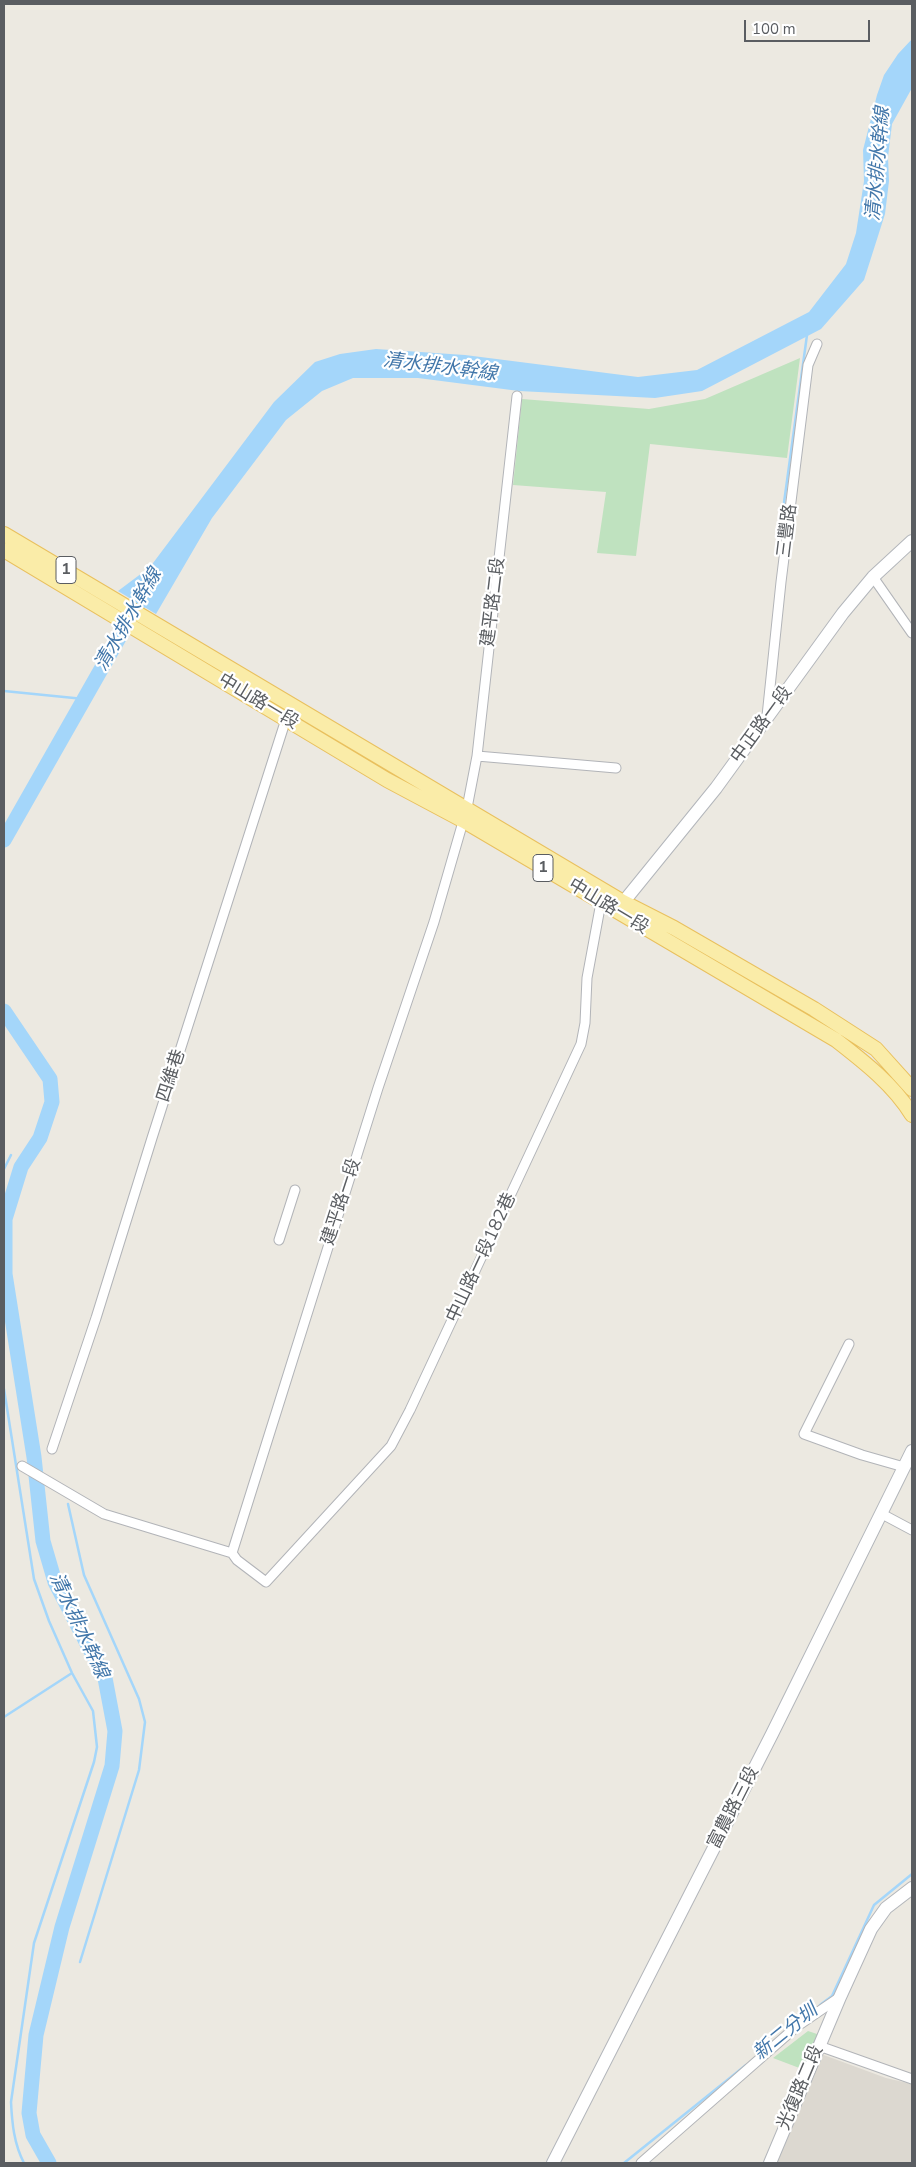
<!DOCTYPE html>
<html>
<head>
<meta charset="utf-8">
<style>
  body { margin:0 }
  #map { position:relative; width:916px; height:2167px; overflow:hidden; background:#ece9e1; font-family:"Nunito Sans",sans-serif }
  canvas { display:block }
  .frame { position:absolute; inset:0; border:5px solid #5a5d61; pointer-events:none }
  .scale { position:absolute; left:744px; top:20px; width:126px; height:22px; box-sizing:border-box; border:2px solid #5a5d61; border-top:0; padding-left:6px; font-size:15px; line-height:18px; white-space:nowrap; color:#5a5d61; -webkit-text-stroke:4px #fff; paint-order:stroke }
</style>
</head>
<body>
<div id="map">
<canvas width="916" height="2167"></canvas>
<div class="frame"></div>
<div class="scale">100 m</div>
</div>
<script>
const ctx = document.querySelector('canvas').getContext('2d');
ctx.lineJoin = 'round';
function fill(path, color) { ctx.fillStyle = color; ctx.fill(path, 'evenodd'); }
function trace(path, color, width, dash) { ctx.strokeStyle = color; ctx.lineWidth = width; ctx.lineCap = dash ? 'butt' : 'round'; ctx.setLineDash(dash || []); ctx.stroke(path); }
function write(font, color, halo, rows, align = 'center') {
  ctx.font = font + ' "Nunito Sans","Noto Sans TC",sans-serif'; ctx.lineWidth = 4.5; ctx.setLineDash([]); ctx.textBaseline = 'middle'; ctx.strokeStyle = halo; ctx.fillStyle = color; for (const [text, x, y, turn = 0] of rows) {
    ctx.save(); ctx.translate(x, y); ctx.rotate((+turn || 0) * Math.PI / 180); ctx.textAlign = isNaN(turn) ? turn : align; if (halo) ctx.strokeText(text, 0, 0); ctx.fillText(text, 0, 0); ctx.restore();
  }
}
fill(new Path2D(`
  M821,2054L886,2078L912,2084V2163H775Z`), '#dcd8d0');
fill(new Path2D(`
  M800,358L787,458L650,444L636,556L597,553L606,492L513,485L522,399L649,409L705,399Z
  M808,2031L820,2035L802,2069L773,2058Z`), '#bfe2bf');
fill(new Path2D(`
  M912,39V88L892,124L888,157L889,181L885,214L864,280L821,329L702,391L655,398L519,391L418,378H353L322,391L286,420L212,518L156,614L118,591L150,567L274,402L315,362L340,354L376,349L465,355L638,377L697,370L809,312L846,264L856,233L864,181L863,150L877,95L884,75L898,54Z`), '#a4d6fa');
trace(new Path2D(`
  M786,518L783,510L807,335
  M4,691L84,699
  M4,1169L11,1155
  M4,1389L34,1579L49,1621L72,1673L93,1711L97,1747L94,1762L34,1943L11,2102C12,2123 14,2144 24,2163
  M68,1504L84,1575L139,1699L145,1722L139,1770L80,1962
  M4,1717L72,1673
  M820,2005L832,1996L874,1905L912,1874
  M624,2163L746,2065`), '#a4d6fa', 2.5);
trace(new Path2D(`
  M4,840L149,585
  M4,1011L50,1079L52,1102L40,1138L21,1167L5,1219V1274L34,1457L43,1541L55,1582L105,1678L115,1731L112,1766L62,1927L36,2035L29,2113L33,2135L49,2163`), '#a4d6fa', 15);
const street = new Path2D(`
  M517,396L477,756L467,808L434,922L378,1088L232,1553L237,1560L266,1582L391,1446L410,1410L581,1044L585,1023L587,978L602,897
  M873,577L912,633
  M767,716L781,582L808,365L817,344
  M477,756L616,768
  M279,1240L295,1190
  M849,1344L804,1434L862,1455L904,1467
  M52,1449L96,1318L152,1138L287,716
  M22,1466L104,1514L232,1553
  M882,1514L912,1530
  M819,2046L912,2079
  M641,2163L796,2027L840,1997`);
const secondary = new Path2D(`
  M617,910L716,788L843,613L873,577L912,541
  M553,2163L772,1734L912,1451
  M770,2163L840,1997L871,1929L886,1908L912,1888`);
const primary = new Path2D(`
  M4,534L623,902L674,928L814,1009L876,1049L912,1089
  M4,550L387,780L464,821L836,1040C863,1061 894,1085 912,1115`);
trace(street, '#b2b4b8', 11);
trace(secondary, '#b3b6bb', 14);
trace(primary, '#e9c05e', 16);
trace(street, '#fff', 9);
trace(secondary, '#fff', 12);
trace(primary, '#faeca8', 14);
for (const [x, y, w] of [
  [66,570,20],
  [543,868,20]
]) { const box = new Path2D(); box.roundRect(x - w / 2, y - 13.5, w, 27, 4); ctx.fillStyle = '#fff'; ctx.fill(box); trace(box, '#5a5d61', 1); }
write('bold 16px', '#5a5d61', null, [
  ["1",66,570],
  ["1",543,868]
]);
write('18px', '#5a5d61', '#fff', [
  ["三豐路",788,531,-83],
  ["建平路二段",494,602,-83],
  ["中山路一段",258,702,31],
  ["中正路一段",762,725,-54],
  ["中山路一段",608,907,31],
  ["四維巷",172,1076,-72],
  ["建平路一段",342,1202,-72],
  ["中山路一段182巷",482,1258,-65],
  ["富農路三段",734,1808,-63],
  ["光復路二段",801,2088,-67]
]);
write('italic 19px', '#4277aa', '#fff', [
  ["清水排水幹線",879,164,-85],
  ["清水排水幹線",440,368,7],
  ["清水排水幹線",129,620,-60],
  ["清水排水幹線",78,1626,65],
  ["新二分圳",786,2033,-39]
]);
</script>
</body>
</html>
